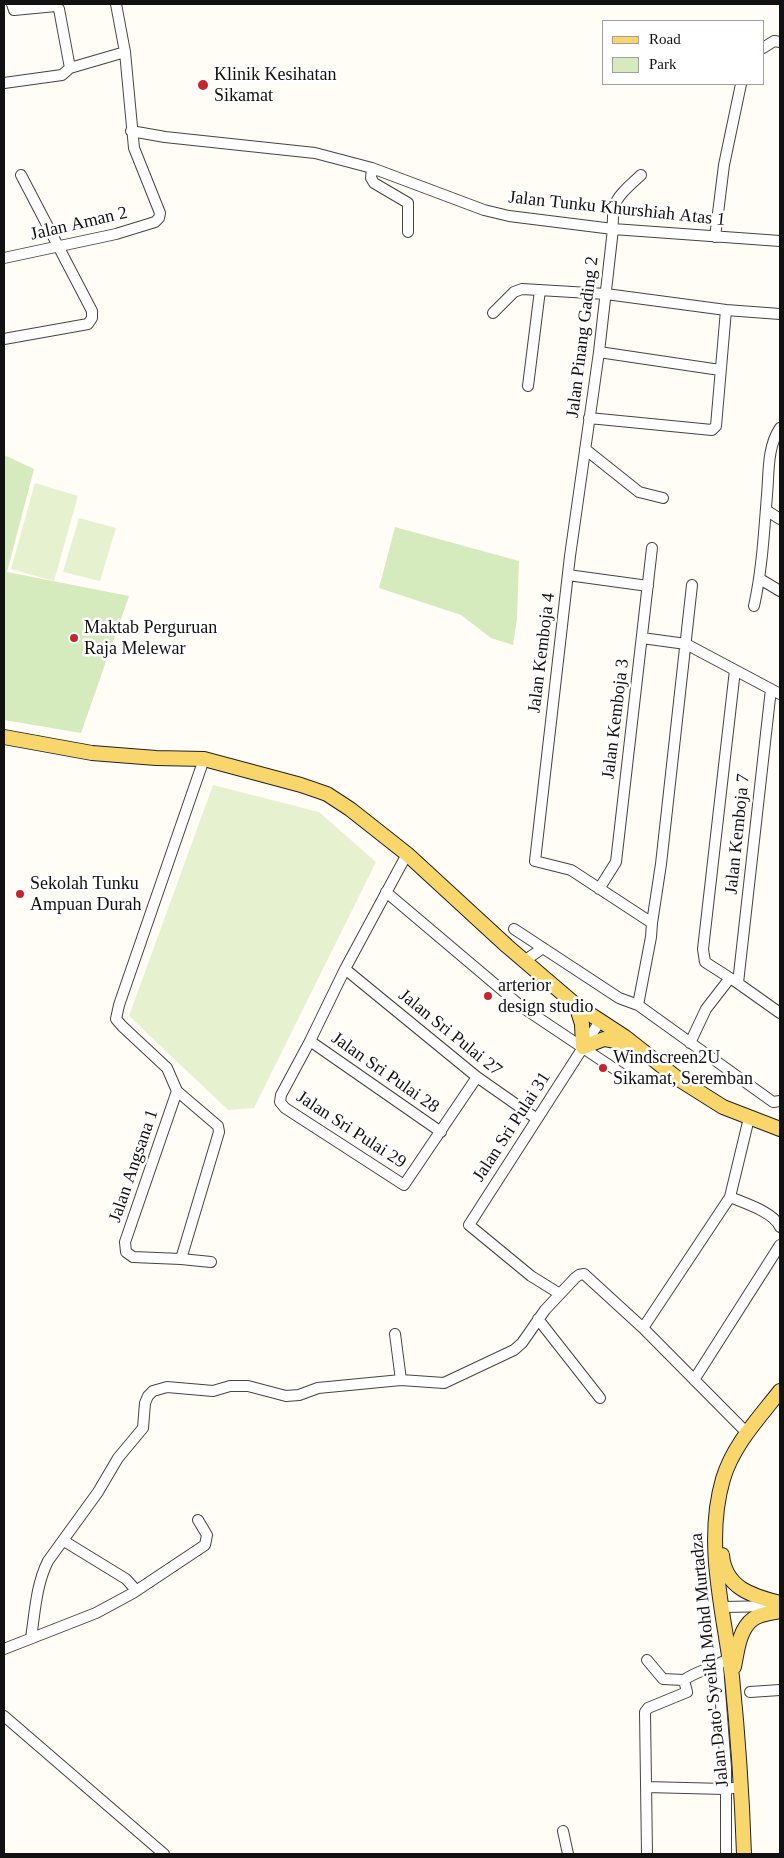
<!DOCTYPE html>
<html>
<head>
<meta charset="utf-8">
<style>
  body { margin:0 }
  #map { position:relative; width:784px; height:1858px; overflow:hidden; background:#fffdf5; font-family:Georgia,serif }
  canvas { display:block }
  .frame { position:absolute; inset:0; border:5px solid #111; pointer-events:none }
  .legend { position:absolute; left:602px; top:20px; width:162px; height:65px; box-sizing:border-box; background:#fff; border:1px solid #a0a0a0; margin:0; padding:6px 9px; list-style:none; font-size:15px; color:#111 }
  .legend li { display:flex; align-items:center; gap:10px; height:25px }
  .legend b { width:25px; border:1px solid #a0a0a0 }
</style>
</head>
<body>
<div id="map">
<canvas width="784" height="1858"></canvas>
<div class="frame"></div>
<ul class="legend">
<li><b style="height:6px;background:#f9d66b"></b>Road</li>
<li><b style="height:14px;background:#d5ebbd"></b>Park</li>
</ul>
</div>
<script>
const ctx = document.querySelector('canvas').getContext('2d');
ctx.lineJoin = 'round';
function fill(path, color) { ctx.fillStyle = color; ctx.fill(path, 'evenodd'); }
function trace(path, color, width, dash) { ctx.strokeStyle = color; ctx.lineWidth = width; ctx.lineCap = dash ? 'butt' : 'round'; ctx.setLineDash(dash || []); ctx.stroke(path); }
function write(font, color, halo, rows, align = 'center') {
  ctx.font = font + ' Georgia,serif'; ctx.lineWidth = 5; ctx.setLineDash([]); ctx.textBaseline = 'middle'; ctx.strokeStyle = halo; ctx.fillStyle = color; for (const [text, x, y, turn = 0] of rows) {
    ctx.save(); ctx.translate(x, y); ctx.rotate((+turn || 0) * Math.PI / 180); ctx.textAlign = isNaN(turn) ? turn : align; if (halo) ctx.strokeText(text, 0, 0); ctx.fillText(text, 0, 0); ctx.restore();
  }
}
fill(new Path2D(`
  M4,455L34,469L7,572L129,596L81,733L4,720Z
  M395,527L519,561L517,619L513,645L491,638L461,615L379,588Z`), '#d5ebbd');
fill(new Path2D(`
  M35,483L78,496L54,581L11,569Z
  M79,518L116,528L100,581L63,572Z
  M213,785L319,812L376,862L254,1108L228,1110L129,1016Z`), '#e6f2cf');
const minor = new Path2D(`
  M12,4L14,10L56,6L59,9L70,68
  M763,48L774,41L780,42
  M4,83L62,75L70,68L125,52
  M131,131L165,137L315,153L372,168L484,210L509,216L613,229L780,241
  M372,168L371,178L374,183L408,203V232
  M715,237L724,165L741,84
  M4,258L116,234L155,222L159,218L160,213L134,148L125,52L116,4
  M493,313L514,292L522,289L606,294L726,310L780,314
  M4,339L88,324L92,318V311L21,175
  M599,352L720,370
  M528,386L540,290
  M589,418L712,430L716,426L726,310
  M585,449L639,492L663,498
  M766,510L780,519
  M568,575L648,586
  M760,579L780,591
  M754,606C762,570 764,533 767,495C769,473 767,447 780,428
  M642,638L686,644L780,694
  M407,854L345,969L310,1041L281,1095L280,1102L285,1108L404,1185L477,1077
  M599,889L616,862L652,548
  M386,892L522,1007L631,1080L679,1079
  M652,923L661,864L692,585
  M514,929L619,998L638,1005L773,1102L780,1101
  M524,961L543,948
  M345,969L477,1077L537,1119
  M732,979L780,1013
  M738,983L771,689
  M638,1005L651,937L652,923L571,870L535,861L570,556L599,352L613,229C611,199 620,194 641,175
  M310,1041L441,1132
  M690,1043L706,1009L730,978L705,962L703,949L735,670
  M177,1091L125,1242L126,1252L133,1257L181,1259L211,1262
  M730,1197C744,1203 774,1212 780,1227
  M181,1259L219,1132L218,1126L177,1091L167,1068L122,1026L116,1019L119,1005L204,759
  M560,1294L531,1276L469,1225L600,1021
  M538,1319L600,1398
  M643,1328L730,1197L749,1118
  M395,1334L401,1380
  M694,1380L780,1245
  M64,1541L126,1579L136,1590
  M722,1607L778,1606
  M31,1638C35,1612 36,1585 48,1561L98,1492L118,1458L143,1428L145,1403L148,1396L153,1391L167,1387L213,1391L230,1386H248L286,1396L299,1395L318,1388L401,1380L444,1383L514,1350L522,1343L545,1310L575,1278L579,1275L584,1274L643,1328L747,1433
  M4,1649L96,1613L133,1593L205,1545L207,1535L198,1520
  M647,1660L663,1679L684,1680
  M718,1666L726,1768V1854
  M750,1692L780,1690
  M4,1716L164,1854
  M646,1787L725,1789L742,1787
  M563,1831L568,1854
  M647,1854L645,1712L648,1708L687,1692L684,1680C698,1670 715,1668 729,1658`);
const major = new Path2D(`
  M4,737L92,753L156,758L204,759L301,785L327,794L350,809L407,854L507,946L576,1005L625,1037L677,1078L723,1107L780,1129
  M576,1005L582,1024L583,1047L604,1039L630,1044
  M722,1555C725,1588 752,1596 780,1603
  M734,1667C737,1652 739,1629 753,1619C760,1614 772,1613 780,1611
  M744,1854C742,1795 738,1736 732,1677C724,1612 704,1544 723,1479C733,1445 759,1418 780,1391`);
trace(minor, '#444', 12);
trace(major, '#222', 16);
trace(minor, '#fff', 10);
trace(major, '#f9d66b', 14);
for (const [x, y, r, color] of [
  [203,85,6,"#c4262e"],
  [74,638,5,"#c4262e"],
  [20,894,5,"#c4262e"],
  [488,996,5,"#c4262e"],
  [603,1068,5,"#c4262e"]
]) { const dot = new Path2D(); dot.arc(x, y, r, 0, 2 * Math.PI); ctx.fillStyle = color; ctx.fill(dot); trace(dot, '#fff', 2); }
write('18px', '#111', '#fff', [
  ["Klinik Kesihatan",214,75],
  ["Sikamat",214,96],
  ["Maktab Perguruan",84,628],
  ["Raja Melewar",84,649],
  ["Sekolah Tunku",30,884],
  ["Ampuan Durah",30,905],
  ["arterior",498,986],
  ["design studio",498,1007],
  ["Windscreen2U",613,1058],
  ["Sikamat, Seremban",613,1079]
], 'left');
write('18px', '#111', '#fff', [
  ["Jalan Tunku Khurshiah Atas 1",617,209,6],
  ["Jalan Aman 2",79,224,-13],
  ["Jalan Pinang Gading 2",583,337,-83],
  ["Jalan Kemboja 4",542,653,-83],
  ["Jalan Kemboja 3",616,719,-83],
  ["Jalan Kemboja 7",738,834,-84],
  ["Jalan Sri Pulai 27",450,1033,39],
  ["Jalan Sri Pulai 28",385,1073,35],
  ["Jalan Sri Pulai 31",512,1127,-57],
  ["Jalan Sri Pulai 29",351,1130,33],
  ["Jalan Angsana 1",134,1166,-71],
  ["Jalan Dato' Syeikh Mohd Murtadza",710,1660,-96]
]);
</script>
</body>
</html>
